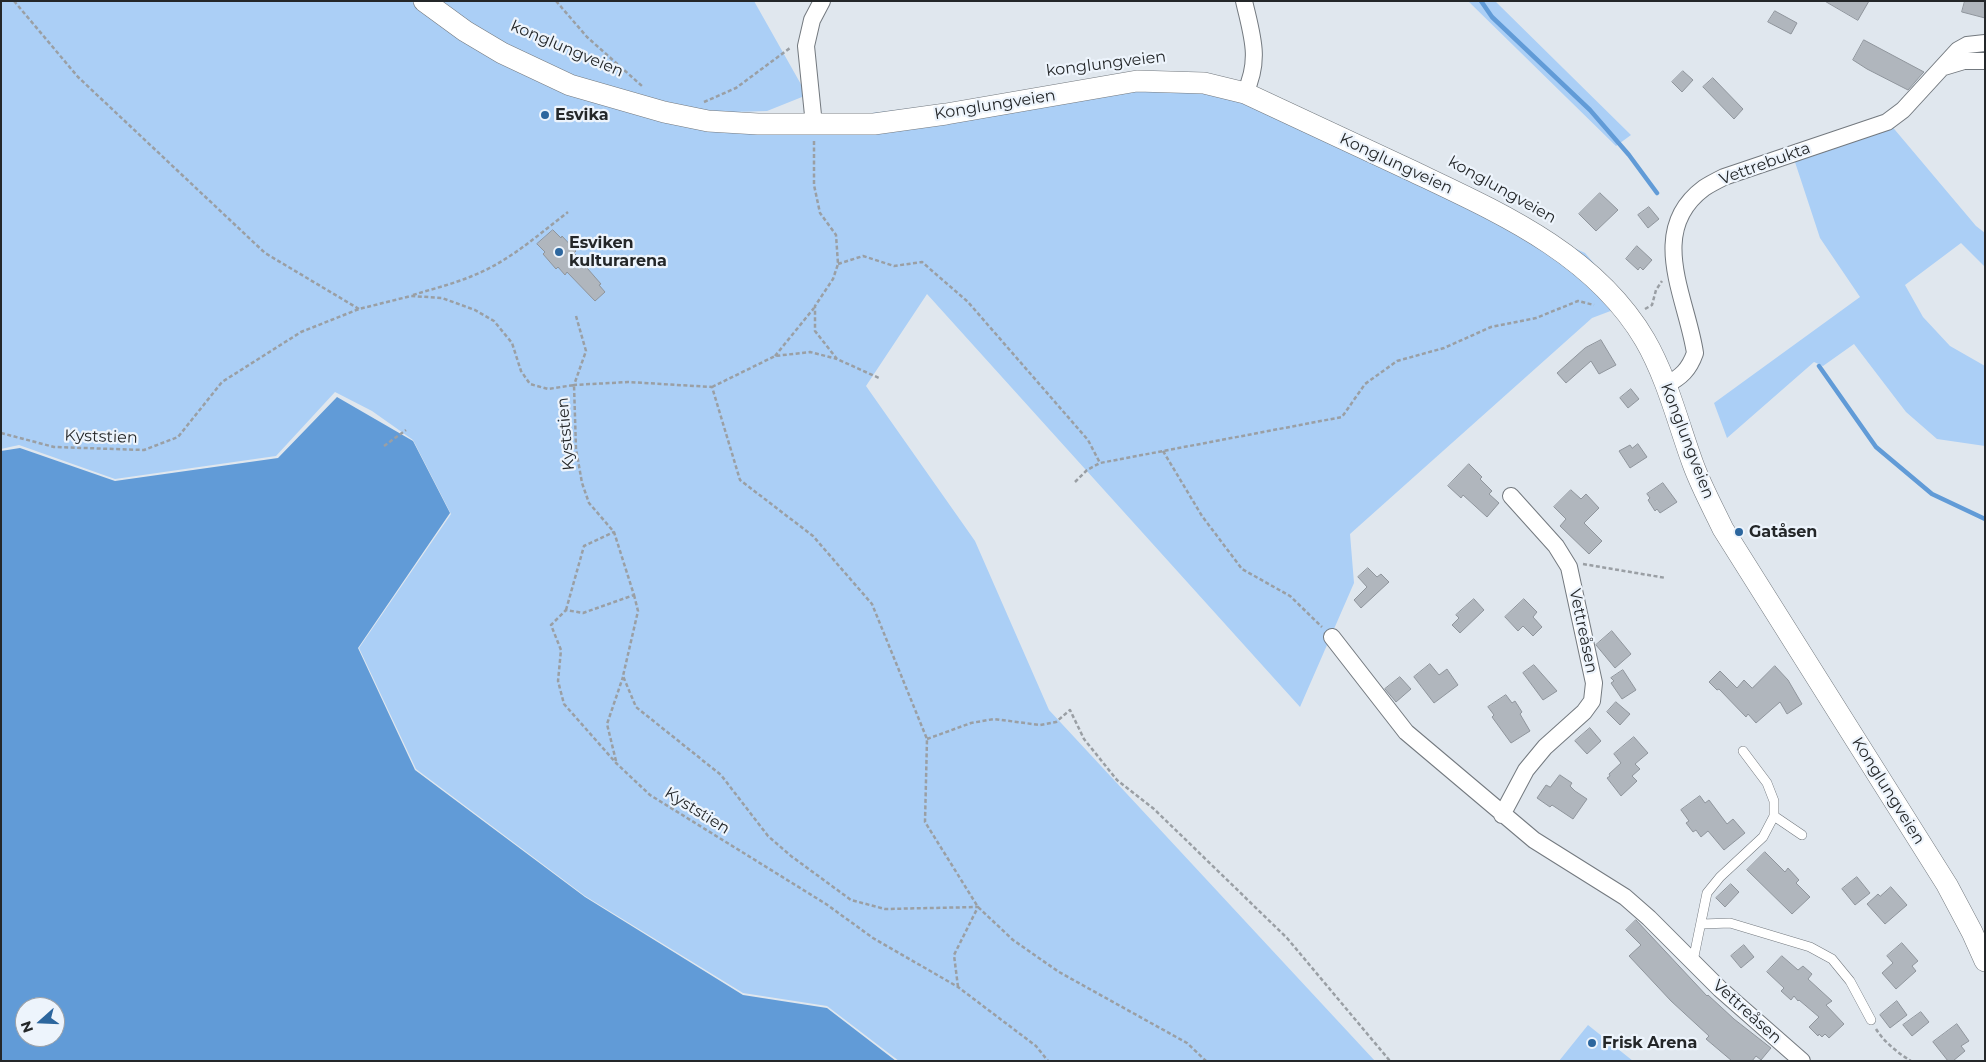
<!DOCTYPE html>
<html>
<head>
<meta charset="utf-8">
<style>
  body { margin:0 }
  #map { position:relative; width:1986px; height:1062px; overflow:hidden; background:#e0e7ee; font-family:Montserrat,sans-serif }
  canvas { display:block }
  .frame { position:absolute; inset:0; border:2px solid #242729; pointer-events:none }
  .north { position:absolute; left:15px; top:997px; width:50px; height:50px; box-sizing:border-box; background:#edf4fc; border:1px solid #9da2a8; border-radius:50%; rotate:250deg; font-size:14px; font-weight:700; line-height:20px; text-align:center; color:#242729 }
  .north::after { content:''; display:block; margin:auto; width:18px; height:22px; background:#2c669e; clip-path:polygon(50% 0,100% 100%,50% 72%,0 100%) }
</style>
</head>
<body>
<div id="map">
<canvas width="1986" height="1062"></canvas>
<div class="frame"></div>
<div class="north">N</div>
</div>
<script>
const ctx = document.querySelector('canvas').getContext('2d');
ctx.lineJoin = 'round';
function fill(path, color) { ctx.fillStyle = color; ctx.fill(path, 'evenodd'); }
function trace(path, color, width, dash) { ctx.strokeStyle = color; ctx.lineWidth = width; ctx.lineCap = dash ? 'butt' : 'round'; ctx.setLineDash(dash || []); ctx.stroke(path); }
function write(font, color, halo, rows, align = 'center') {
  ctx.font = font + ' Montserrat,sans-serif'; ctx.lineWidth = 4.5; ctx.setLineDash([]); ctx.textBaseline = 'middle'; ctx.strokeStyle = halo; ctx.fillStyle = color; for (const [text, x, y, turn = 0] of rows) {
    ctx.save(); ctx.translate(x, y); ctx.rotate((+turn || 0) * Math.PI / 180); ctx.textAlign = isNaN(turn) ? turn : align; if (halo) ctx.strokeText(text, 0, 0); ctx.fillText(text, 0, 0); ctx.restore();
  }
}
fill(new Path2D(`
  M1,1H754L807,95L767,111L668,114L762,123L872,113L1139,79L1203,85L1281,112L1585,253L1629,304L1592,318L1350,534L1354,583L1300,707L927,294L866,386L975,541L1049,710L1375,1061H899L827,1006L743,993L585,896L416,769L359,648L451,514L413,440L372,411L335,392L276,456L115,479L19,445L1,449Z
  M1468,1H1495L1631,135L1616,146Z
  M1890,124L1976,226L1985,233V267L1961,243L1905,285L1923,317L1950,346L1985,366V446L1937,439L1906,412L1854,344L1823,366L1814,362L1727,438L1714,403L1860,297L1820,238L1794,159Z
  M1588,1025L1633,1061H1559Z`), '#abcff6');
fill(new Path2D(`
  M337,397L413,441L450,513L358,648L415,770L585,897L743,995L827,1008L896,1061H1V451L20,448L115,481L278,458ZM25,1007H55V1037H25Z`), '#619bd7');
trace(new Path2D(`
  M1481,1L1492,17L1590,110L1629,155L1657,193
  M1819,366L1876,447L1932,494L1985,519`), '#619bd7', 4.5);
const building = new Path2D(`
  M1825,1H1869L1858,20Z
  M1965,1H1985V18L1962,12Z
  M1775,11L1797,23L1791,34L1768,22Z
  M1864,40L1924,72L1922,74L1908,90L1867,69L1853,60Z
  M1683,71L1693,80L1682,92L1672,82Z
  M1713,78L1743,109L1734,119L1703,87Z
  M1600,193L1618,210L1596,231L1579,214Z
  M1649,207L1659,219L1648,228L1638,215Z
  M553,230L561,238L562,236L576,251L574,253L601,284L599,285L605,292L595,301L567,272L565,275L558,267L556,269L543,254L545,252L537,244Z
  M1637,246L1652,260L1643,270L1640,267L1638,270L1626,259Z
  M1601,340L1616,365L1599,374L1591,361L1566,383L1557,373L1585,348Z
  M1631,389L1639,399L1628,408L1620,398Z
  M1638,444L1647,457L1630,468L1619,451L1630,445L1632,448Z
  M1469,464L1482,477L1480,479L1492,491L1489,494L1499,503L1487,517L1463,495L1461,498L1448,486Z
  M1663,483L1677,502L1660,513L1657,509L1655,511L1648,500L1650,498L1647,494Z
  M1571,490L1581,499L1586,494L1599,508L1584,523L1602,541L1589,554L1560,526L1566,519L1554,507Z
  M1368,568L1377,577L1381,574L1389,582L1361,608L1354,600L1367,587L1358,577Z
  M1474,599L1484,610L1460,633L1452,625L1459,618L1456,615Z
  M1524,599L1537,612L1533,617L1542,627L1533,636L1523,626L1518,631L1505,617Z
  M1612,631L1631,654L1615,668L1596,645Z
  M1430,664L1439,675L1447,669L1458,685L1434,703L1414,677Z
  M1534,665L1557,691L1543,700L1523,673Z
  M1775,666L1788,680L1802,704L1787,714L1780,702L1756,723L1748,714L1746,717L1719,689L1717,690L1709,682L1720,671L1737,688L1744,680L1752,688Z
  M1623,670L1636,690L1622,699L1611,683L1614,681L1611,678Z
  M1400,677L1411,689L1396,702L1385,689Z
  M1506,695L1512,703L1515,701L1522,712L1520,714L1530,731L1511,743L1492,717L1494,715L1488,707Z
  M1616,702L1630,714L1620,725L1607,712Z
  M1590,728L1601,741L1587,754L1575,741Z
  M1634,737L1648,753L1635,764L1640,769L1632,776L1637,781L1621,796L1607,778L1610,776L1609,774L1621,763L1614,754Z
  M1560,775L1572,783L1570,786L1575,791L1587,799L1573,819L1552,805L1550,807L1537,798L1546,785L1550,787Z
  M1700,796L1705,803L1709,800L1727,824L1733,819L1745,833L1724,850L1708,831L1701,837L1696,830L1693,832L1686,823L1689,821L1681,810Z
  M1765,852L1785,872L1788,868L1799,880L1796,883L1810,897L1792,914L1747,870Z
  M1857,877L1870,893L1855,905L1842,889Z
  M1731,884L1739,892L1725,907L1716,898Z
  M1891,887L1907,905L1885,924L1867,904L1878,894L1880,896Z
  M1636,920L1707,996L1708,995L1734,1019L1771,1048L1761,1060L1756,1056L1752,1061H1732L1706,1039L1709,1036L1671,1001L1629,956L1641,945L1626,930Z
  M1902,943L1918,961L1912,966L1916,971L1896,989L1882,973L1893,963L1887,956Z
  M1744,945L1754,957L1741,968L1731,956Z
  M1782,956L1798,970L1803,966L1812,974L1808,979L1832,1001L1826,1005L1844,1024L1829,1038L1825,1034L1822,1037L1819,1034L1818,1036L1809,1027L1819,1017L1799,1000L1798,1001L1794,996L1791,1000L1781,991L1784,988L1767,972Z
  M1897,1001L1907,1015L1890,1028L1880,1015Z
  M1921,1012L1929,1022L1912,1036L1903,1025Z
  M1957,1024L1969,1041L1961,1046L1965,1051L1953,1061H1948L1933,1042Z`);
fill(building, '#b0b6bd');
trace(building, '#8f959c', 1);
const service = new Path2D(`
  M1774,816L1802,835
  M1702,924L1730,923L1810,947L1832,959L1850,981L1871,1020
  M1693,961L1707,893L1720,877L1763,837L1774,816V801L1767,783L1743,751`);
const minor = new Path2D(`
  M1244,1C1252,36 1261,59 1245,93
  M1944,67L1964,61H1985
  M814,125L806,46L812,20L822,1
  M1666,385C1681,377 1689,370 1695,353C1687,298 1646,231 1704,188C1710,184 1718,180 1724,177L1887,122L1903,110L1958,50L1967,45L1985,43
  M1332,637L1406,732L1534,840L1625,897L1649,918L1720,989L1802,1061
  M1502,815L1526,770L1545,747L1584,712L1592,701L1594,683L1569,567L1556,546L1511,496`);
const tertiary = new Path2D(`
  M424,1L465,31L502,53L570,85L664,112L708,121L758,124H874L946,114L1137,81L1204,83L1245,93C1300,119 1355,144 1410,170C1498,212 1594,253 1645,340C1667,378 1678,423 1693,464C1701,486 1713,508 1723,529L1947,885L1972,932L1985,961`);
trace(service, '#73797f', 10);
trace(minor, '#73797f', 18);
trace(tertiary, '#73797f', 22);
trace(new Path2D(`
  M14,1L78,77L265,253L359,309
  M556,1L587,37L642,86
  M704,102L736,88L790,48
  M814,141V185L820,213L836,235L838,264L833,279L815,306V331L837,359L879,378
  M838,264L863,256L894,266L922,262L968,302L1088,440L1100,463
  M413,295C432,289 453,284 472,276C508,262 537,236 568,212
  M1645,309L1652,305L1656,290L1662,281
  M576,316L586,351L574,385L628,382L712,387L740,480L813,536L872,604L927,739L925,822L978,907L1013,940L1059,972L1187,1043L1206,1061
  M775,356L814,308
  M712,387L775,356L810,352L837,359
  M1,433L54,447L144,450L178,437L222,382L301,332L359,309L411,296L442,298L475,310L494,321L512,343L521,371L530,384L548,389L574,385L576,449L582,483L589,503L614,532L634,595L583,613L566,610L551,625L561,650L558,681L564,704L616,763L650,795L826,904L873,938L958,987L1036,1046L1048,1061
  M384,446L406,430
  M1163,451L1202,516L1242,569L1290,596L1322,627
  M1075,482L1087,470L1100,463L1342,417L1365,384L1397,361L1444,348L1491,327L1536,318L1578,301L1594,305
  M1583,564L1666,578
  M634,595L638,611L623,676L636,707L721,775L768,836L791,856L851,900L885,909L978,907L954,955L958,987
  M566,610L584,546L614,532
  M927,739L971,723L994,719L1040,725L1056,722L1070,710L1084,739L1117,780L1154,809L1287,938L1390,1061
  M616,761L607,724L623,677
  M1876,1029C1884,1042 1898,1053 1911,1061`), '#9a9fa4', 2.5, [4, 2.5]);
trace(service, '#fff', 9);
trace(minor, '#fff', 16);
trace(tertiary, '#fff', 21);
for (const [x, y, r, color] of [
  [545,115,5,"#2c669e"],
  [559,252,5,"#2c669e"],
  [1739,532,5,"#2c669e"],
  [1592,1043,5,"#2c669e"]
]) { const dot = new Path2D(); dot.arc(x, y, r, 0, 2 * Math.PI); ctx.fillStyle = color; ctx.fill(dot); trace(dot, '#edf4fc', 2); }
write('16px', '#242729', '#edf4fc', [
  ["konglungveien",567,49,23],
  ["konglungveien",1106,64,-7],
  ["Konglungveien",995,105,-9],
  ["Konglungveien",1396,164,25],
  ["Vettrebukta",1765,164,-20],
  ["konglungveien",1502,190,29],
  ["Kyststien",566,434,-95],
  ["Kyststien",101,437,2],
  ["Konglungveien",1687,441,69],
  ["Vettreåsen",1583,631,78],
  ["Konglungveien",1888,791,58],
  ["Kyststien",697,811,32],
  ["Vettreåsen",1747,1012,42]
]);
write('bold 16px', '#242729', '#edf4fc', [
  ["Esvika",555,115],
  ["Esviken",569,243],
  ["kulturarena",569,261],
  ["Gatåsen",1749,532],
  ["Frisk Arena",1602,1043]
], 'left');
</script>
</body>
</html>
